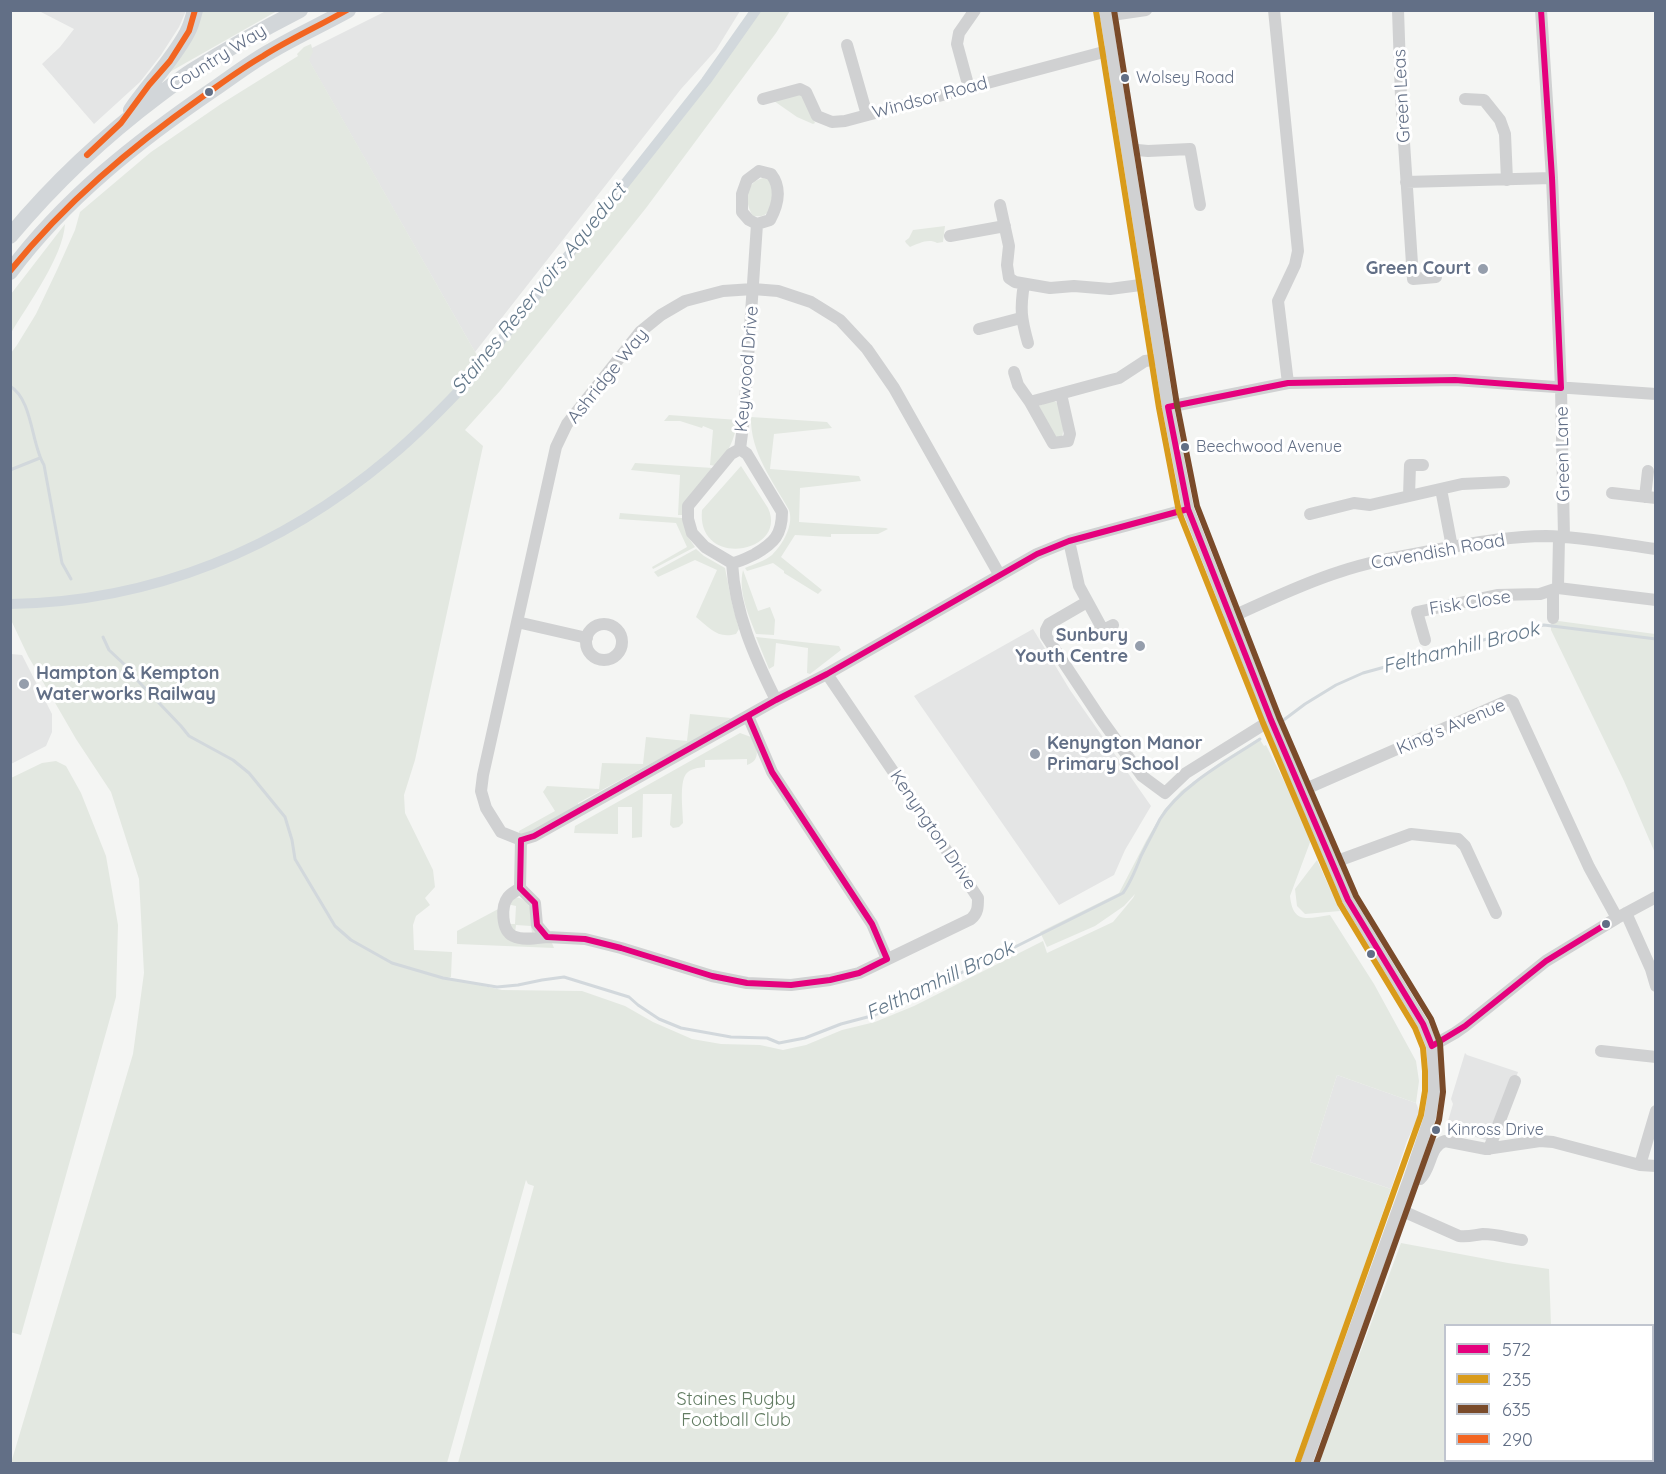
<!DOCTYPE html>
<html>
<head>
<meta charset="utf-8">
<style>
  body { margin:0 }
  #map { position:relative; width:1666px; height:1474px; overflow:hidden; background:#f4f5f3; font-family:Quicksand,sans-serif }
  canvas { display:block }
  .frame { position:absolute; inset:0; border:12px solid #626f86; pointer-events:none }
  .legend { position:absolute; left:1444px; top:1324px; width:210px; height:138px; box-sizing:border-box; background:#fff; border:2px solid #c0c5cf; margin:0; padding:8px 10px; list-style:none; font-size:18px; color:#626f86 }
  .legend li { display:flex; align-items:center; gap:12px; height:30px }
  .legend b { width:30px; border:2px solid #c0c5cf }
</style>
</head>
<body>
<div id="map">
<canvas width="1666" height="1474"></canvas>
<div class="frame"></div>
<ul class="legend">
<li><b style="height:8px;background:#e5007d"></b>572</li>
<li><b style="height:8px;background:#d99b1b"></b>235</li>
<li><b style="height:8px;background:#7a4b2a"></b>635</li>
<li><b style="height:8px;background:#f26522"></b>290</li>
</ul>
</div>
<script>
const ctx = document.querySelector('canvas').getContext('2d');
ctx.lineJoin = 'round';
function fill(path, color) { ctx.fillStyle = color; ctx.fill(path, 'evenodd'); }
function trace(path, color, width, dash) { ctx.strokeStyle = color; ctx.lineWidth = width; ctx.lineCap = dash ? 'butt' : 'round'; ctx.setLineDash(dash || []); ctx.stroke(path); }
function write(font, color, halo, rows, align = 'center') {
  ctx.font = font + ' Quicksand,sans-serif'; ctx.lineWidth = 6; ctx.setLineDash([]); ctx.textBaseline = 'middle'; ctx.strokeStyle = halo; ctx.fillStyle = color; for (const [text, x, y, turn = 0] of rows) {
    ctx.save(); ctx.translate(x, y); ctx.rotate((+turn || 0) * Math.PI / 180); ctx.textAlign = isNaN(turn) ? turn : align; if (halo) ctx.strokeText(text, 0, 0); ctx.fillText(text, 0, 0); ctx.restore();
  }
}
fill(new Path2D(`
  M39,11H186L179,27L161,55L140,82L94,124L42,64L60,47L74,29Z
  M386,11H740L716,50L681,89L475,352L304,52Z
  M1033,629L1070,690L1151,806L1125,850L1114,875L1059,905L914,696Z
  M11,654L22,655L52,714V732L46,746L11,764Z
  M1465,1053L1467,1055L1518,1072L1492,1142L1446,1128L1453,1104L1451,1099Z
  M1337,1075L1416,1103L1420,1113L1407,1141L1391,1189L1310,1162Z`), '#e4e5e5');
fill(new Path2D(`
  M756,10L790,11L776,33L646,208L500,391L465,430L483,446L415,760L404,795L405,813L433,870L435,887L425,898L430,905L416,916L413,925L414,950L452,952L451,977L448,978L502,990L582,991L625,1006L653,1022L692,1039L721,1044L760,1045L783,1050L806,1045L842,1030L875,1022L914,1006L1043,941L1047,953L1113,922L1133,898L1135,894L1124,906L1095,926L1047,947L1040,932L1119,893L1146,841L1164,810L1181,791L1222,761L1259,738L1264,746L1266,745L1312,837L1290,896C1293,925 1308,918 1330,915L1374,984L1416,1061L1419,1081L1416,1103L1337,1075L1310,1162L1391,1189L1296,1463H458L534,1186L528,1184L526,1180L447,1463H11L133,1054L144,973L139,879L111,792L76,739L28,656L11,620V353L17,345L36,314L57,270L75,230L80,212L151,152L221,104L298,56L297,54L304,47L311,44L313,52L309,60L482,364L706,81Z
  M201,11H277L168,73Z
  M801,94L815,123L813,124L797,117L774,101Z
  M763,178L768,179L773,188C771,203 773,219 753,216C744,202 745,182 763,178Z
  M65,224C63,257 28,304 11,333V294Z
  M945,226L943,242L937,243C928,238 918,244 910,247L906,243L905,241L909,238L913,230Z
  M1051,400C1052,400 1054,401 1056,402C1062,406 1065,431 1062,437L1056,438L1039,410V406Z
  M669,415L738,420C733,442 731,448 716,466L710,465L713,430L703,426L702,428L680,421H664Z
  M751,417L827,422L832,428L774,434L770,469L859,476L861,481L800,488L799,522L886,528L888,529L878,534H831V537L795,535L781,557L822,590L818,594L784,573V571L773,563L747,571L745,568C754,564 765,561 772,555C783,544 794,525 789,510C773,481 750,452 751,417Z
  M635,463L713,468L683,515H678L680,475L631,470Z
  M741,466L768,508C789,553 696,570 702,510Z
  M620,513L682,518L688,537L695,547L653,569L652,567L687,547L676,523L619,519Z
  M696,549L704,556L725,568L731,599L739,629L736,634C717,639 710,628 696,617L717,570L695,560L658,577L654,572Z
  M743,570L758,611L770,607L775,620L774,635L756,634C748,614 738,591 743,570Z
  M1551,620L1655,634V853L1624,781L1551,630Z
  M756,637L839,646L841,650L810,674L807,673L808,648L776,643L774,666L769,669Z
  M690,714L731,718L692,741L578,803V806L527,834H519V831L555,811L543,792L547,786L599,789L602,763L643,764L646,737L687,741Z
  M740,733L751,737C757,747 762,760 747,765V759L705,760V767C698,768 691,768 686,774C679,783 683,812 683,823L679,827L673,828L670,825L672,794H643L642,837L632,838V807H618V834L574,833L575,826Z
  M56,761L66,766L81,793L106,856L118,925L116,997L21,1335L10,1332L11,778L42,763Z
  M1317,860L1340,911L1305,914L1297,906L1295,889Z
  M514,897C532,898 534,919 538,933H532L531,926L516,925L515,933L507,924H515L516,906L507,904Z
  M502,907L501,930L552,943L554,948L457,944V931Z
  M1401,1243L1508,1263L1549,1269L1551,1325L1446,1326V1460H1529L1532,1463H1319Z`), '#e3e8e1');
trace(new Path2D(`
  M10,386C33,400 31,444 44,465L62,563L71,579
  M10,470L40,458
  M103,637L109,650L125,665L139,682L181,726L189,736L233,760L249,773L285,817L292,840L295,859L335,926L351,940L392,963L443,978L497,987L518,985L542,980L564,977L629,997L638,1005L659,1019L681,1028L731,1037L767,1038L779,1043L805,1038L841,1024L875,1015L932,989L979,963L1003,953L1123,893C1131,882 1136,869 1141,856C1147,844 1154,831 1160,819C1181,785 1227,761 1260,739
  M1281,722L1305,704L1336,685L1363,673L1516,631L1544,625L1656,639`), '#d2d8dc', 3);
trace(new Path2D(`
  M10,604C153,602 282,548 390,457C420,432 446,405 472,377L706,81L756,10`), '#d2d8dc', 10);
trace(new Path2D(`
  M1105,10L1168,407L1188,509L1271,720L1348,900L1423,1024L1432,1046L1434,1071V1092L1430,1117L1409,1179L1306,1464
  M1274,10L1298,251L1295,265L1278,301L1288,383
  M1398,10L1401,97L1413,279L1436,277
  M1541,10L1552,178L1561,388L1564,537
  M1105,16L1146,10
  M847,45L867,115
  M969,88L957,44L959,33L975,10
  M763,99L800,89L806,92L817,116L832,122L845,121L1111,50
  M1465,99L1484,100L1500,120L1505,134L1507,180
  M1127,149L1148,151L1190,149L1200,205
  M759,171L771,174C782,188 778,205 770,220L757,224L749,220L742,212V194L747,180Z
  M1406,182L1552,178
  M1000,205L1009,246L1007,265L1009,278L1015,282L1050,288L1074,286L1110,289L1148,284
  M950,236L1005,226
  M1024,284C1020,309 1021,318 1028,343
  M979,329L1021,318
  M1014,372L1018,385L1030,402L1053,443L1068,441L1070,434L1061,394
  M1030,402L1111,380L1119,378L1145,361L1160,359
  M1168,407L1288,383L1455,380L1656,394
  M740,449L731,454L688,506V519L692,533L705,547L732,563C735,613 754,656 776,700
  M1441,489L1452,547
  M1612,493L1656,498
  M1409,496L1410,465H1423
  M1645,497L1648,471
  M1310,514L1354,503L1370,505L1462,484L1504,482
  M1069,541L1079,586L1103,630
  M732,563C740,562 747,558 755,554C774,543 782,535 782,512L747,454L740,449L744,418L757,224
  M999,574L894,388L867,349L840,320L811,302L778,291L753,289L723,291L685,301L661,315L640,332L567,424L556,447L483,775L481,791L486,808L501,832L521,840L534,836L776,700L827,674L1037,554L1069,541L1188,509
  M1558,588L1559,537
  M1553,591V618
  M1087,602L1049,624L1046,630V636L1101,719L1142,776L1165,793L1186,773L1271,720
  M1229,618C1265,602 1301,584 1339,572C1374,560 1410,555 1446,548C1479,542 1513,536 1546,536C1583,537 1619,544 1656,549
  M517,622L587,638
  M586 642a18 18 0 1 1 36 0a18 18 0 1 1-36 0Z
  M1093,635L1113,625
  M1425,640L1417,612L1497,595L1540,594L1558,588L1656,600
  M748,716L772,772L872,924L887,959
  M1301,791L1509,700L1513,702L1589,867L1617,918
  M521,840L520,888L535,903L537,925L547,937L585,939L621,948L712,976L747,983L791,985L830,980L859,973L971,919C978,913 978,907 978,898L939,839L827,674
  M1332,863L1411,834L1458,839L1465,846L1496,913
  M520,888C516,891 511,893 508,897C501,906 501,930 513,936C523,941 537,938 547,937
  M1626,913L1651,969L1656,986
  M1432,1046L1455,1033L1465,1026L1546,961L1617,918L1656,897
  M1601,1051L1656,1057
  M1489,1149L1515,1081
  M1640,1165L1656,1111
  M1409,1179H1420C1432,1168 1429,1146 1445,1141L1486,1149L1540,1141L1553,1142L1640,1165L1656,1166
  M1398,1209L1459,1236C1469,1237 1474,1235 1483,1234C1496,1234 1509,1238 1522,1240`), '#d0d1d2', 12);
trace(new Path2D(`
  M131,110C149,84 172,61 187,33C191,26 193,18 195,10
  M10,236C55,182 103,137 159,95C170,87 181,78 192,71C227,49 263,29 300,10
  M10,272C65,198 138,141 214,89C233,76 251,62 271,51C296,36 323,24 348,10`), '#d2d6d9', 16);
trace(new Path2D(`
  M1541,10L1552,178L1561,388
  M1168,407L1188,509L1271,720L1348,900L1423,1024L1432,1046
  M1168,407L1288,383L1455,380L1561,388
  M748,716L772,772L872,924L887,959
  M521,840L534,836L776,700L827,674L1037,554L1069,541L1188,509
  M521,840L520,888L535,903L537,925L547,937L585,939L621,948L712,976L747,983L791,985L830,980L859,973L887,959
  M1432,1046L1465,1026L1546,961L1608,923`), '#e5007d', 6);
trace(new Path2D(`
  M1096,11L1159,408L1179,512L1263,723L1340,904L1415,1028L1423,1048L1425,1071V1091L1421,1115L1298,1461`), '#d99b1b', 6);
trace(new Path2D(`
  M1114,10L1177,405L1197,506L1279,717L1356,896L1431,1019L1440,1043L1443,1092L1439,1120L1316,1464`), '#7a4b2a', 6);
trace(new Path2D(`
  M87,155L121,123L149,85L170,61L189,31L195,10
  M10,271C66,202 130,148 202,97C222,83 242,68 263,56C290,39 319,26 347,10`), '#f26522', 6);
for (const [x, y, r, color] of [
  [1125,78,5,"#626f86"],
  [209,92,5,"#626f86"],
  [1483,269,6,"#959eac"],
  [1185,447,5,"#626f86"],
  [1140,646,6,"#959eac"],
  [24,684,6,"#959eac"],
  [1035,754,6,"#959eac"],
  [1606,924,5,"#626f86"],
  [1371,954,5,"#626f86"],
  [1436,1130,5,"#626f86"]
]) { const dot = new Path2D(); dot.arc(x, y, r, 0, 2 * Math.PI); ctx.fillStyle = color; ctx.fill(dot); trace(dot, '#fff', 2); }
write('16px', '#626f86', '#fff', [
  ["Wolsey Road",1136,78],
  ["Beechwood Avenue",1196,447],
  ["Kinross Drive",1447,1130]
], 'left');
write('18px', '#626f86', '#fff', [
  ["Country Way",218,58,-32],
  ["Green Leas",1402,96,-93],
  ["Windsor Road",930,98,-15],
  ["Keywood Drive",747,369,-85],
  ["Ashridge Way",608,376,-51],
  ["Green Lane",1563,454,-91],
  ["Cavendish Road",1438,552,-10],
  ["Fisk Close",1470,603,-9],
  ["King's Avenue",1451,727,-23],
  ["Kenyngton Drive",933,830,56]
]);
write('bold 18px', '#626f86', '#fff', [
  ["Green Court",1471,269],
  ["Sunbury",1128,636],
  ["Youth Centre",1128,657],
  ["Hampton & Kempton",36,674,"left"],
  ["Waterworks Railway",36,695,"left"],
  ["Kenyngton Manor",1047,744,"left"],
  ["Primary School",1047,765,"left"]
], 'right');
write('18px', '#627c62', '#fff', [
  ["Staines Rugby",736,1400],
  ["Football Club",736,1421]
]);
write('italic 20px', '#63788a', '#fff', [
  ["Staines Reservoirs Aqueduct",539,289,-51],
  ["Felthamhill Brook",1461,648,-14],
  ["Felthamhill Brook",940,981,-25]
]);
</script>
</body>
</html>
